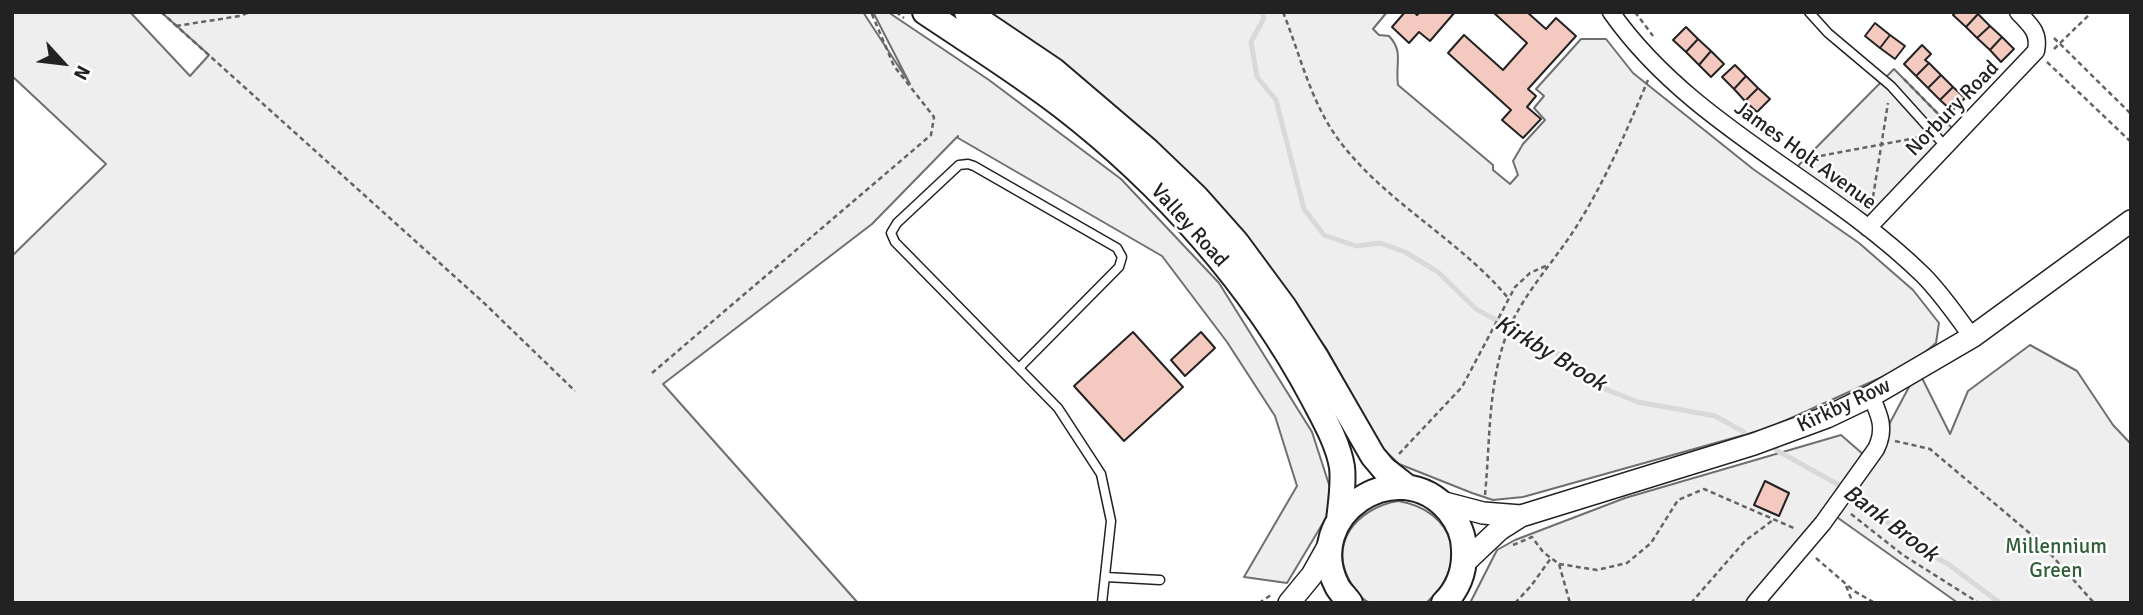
<!DOCTYPE html>
<html>
<head>
<meta charset="utf-8">
<style>
  body { margin:0 }
  #map { position:relative; width:2143px; height:615px; overflow:hidden; background:#fff; font-family:Signika,sans-serif }
  canvas { display:block }
  .frame { position:absolute; inset:0; border:14px solid #222; pointer-events:none }
  .north { position:absolute; left:28px; top:28px; width:70px; height:70px; -webkit-text-stroke:5px #fff; paint-order:stroke; rotate:117deg; font-size:19px; font-weight:700; line-height:28px; text-align:center; color:#222 }
  .north::after { content:''; display:block; margin:auto; width:24px; height:32px; background:#222; clip-path:polygon(50% 0,100% 100%,50% 72%,0 100%) }
</style>
</head>
<body>
<div id="map">
<canvas width="2143" height="615"></canvas>
<div class="frame"></div>
<div class="north">N</div>
</div>
<script>
const ctx = document.querySelector('canvas').getContext('2d');
ctx.lineJoin = 'round';
function fill(path, color) { ctx.fillStyle = color; ctx.fill(path, 'evenodd'); }
function trace(path, color, width, dash) { ctx.strokeStyle = color; ctx.lineWidth = width; ctx.lineCap = dash ? 'butt' : 'round'; ctx.setLineDash(dash || []); ctx.stroke(path); }
function write(font, color, halo, rows, align = 'center') {
  ctx.font = font + ' Signika,sans-serif'; ctx.lineWidth = 5; ctx.setLineDash([]); ctx.textBaseline = 'middle'; ctx.strokeStyle = halo; ctx.fillStyle = color; for (const [text, x, y, turn = 0] of rows) {
    ctx.save(); ctx.translate(x, y); ctx.rotate((+turn || 0) * Math.PI / 180); ctx.textAlign = isNaN(turn) ? turn : align; if (halo) ctx.strokeText(text, 0, 0); ctx.fillText(text, 0, 0); ctx.restore();
  }
}
const green = new Path2D(`
  M12,12H130L190,76L209,55L161,12H863L910,84L873,12H888L989,80L1121,179L1219,283L1312,432L1335,503L1287,583L1244,577L1297,486L1275,416L1227,342L1162,256L958,138V136L872,224L663,384L858,603H12V256L106,164L12,76Z
  M985,12H1387L1373,29L1379,35L1389,36C1404,52 1395,63 1398,85L1493,165V170L1510,184L1518,175L1513,161L1523,144L1545,120L1534,108L1544,96L1536,89L1581,39H1606L1633,73L1753,169L1859,243L1913,290L1939,323L1936,343L1911,364L1769,428L1523,497L1493,500L1472,493L1399,464L1381,447L1326,348L1274,277Z
  M1894,69L1958,134L1868,228L1792,172Z
  M2030,345L2077,371L2113,425L2131,444V603H1958L1831,513L1876,449L1918,370L1950,434L1968,391Z
  M1841,435L1864,455L1819,520L1750,603H1470L1497,550L1515,540L1625,498Z
  M1398,501C1455,510 1471,565 1426,603C1409,603 1388,606 1371,603C1363,601 1356,592 1352,585C1326,544 1357,508 1398,501Z`);
fill(green, '#eee');
trace(green, '#6f6f6f', 2);
trace(new Path2D(`
  M1262,12L1264,18L1251,42L1257,77L1276,100L1304,209L1324,235L1356,246L1380,243L1405,252L1438,272L1476,309L1576,364L1595,385L1638,402L1715,416L1744,432
  M1776,450L1859,496L1910,543L1948,564L2000,603`), '#d9d9d9', 5);
const building = new Path2D(`
  M1405,12H1414L1417,15L1420,12H1455L1430,41L1419,32L1409,43L1392,27Z
  M1493,12H1527L1546,29L1556,18L1576,36L1528,89L1536,96L1527,107L1541,119L1523,138L1502,120L1511,110L1448,53L1464,35L1503,70L1527,43Z
  M1956,12H1977L1978,14L1966,27L1953,15Z
  M1978,14L1990,26L1977,38L1966,27Z
  M1875,23L1890,35L1880,48L1865,36Z
  M1990,26L2002,37L1990,50L1977,38Z
  M1686,27L1698,39L1686,52L1673,40Z
  M1890,35L1905,46L1895,59L1880,48Z
  M2002,37L2014,49L2001,62L1990,50Z
  M1698,39L1711,51L1699,65L1686,52Z
  M1922,45L1931,54L1925,60L1929,63L1916,76L1904,64Z
  M1711,51L1724,64L1711,77L1699,65Z
  M1929,63L1941,75L1928,88L1916,76Z
  M1735,65L1746,76L1734,89L1722,77Z
  M1941,75L1953,87L1940,100L1928,88Z
  M1746,76L1758,88L1745,101L1734,89Z
  M1953,87L1965,98L1952,111L1940,100Z
  M1758,88L1770,99L1757,112L1745,101Z
  M1133,332L1183,387L1124,441L1074,386Z
  M1201,332L1215,348L1185,376L1171,360Z
  M1765,481L1789,493L1779,516L1754,505Z`);
fill(building, '#f3c9c0');
trace(building, '#222', 2);
const lane = new Path2D(`
  M1809,12L1828,33L1891,86L1946,147
  M1019,368L1119,267L1122,257L1117,248L974,166L968,164L959,165L897,223L891,233L895,242L1058,408L1101,474L1111,521L1102,603
  M1106,577L1160,580`);
const street = new Path2D(`
  M1611,12C1690,125 1826,180 1923,275C1941,293 1957,316 1972,337
  M1868,228L2036,51C2040,32 2030,25 2018,12
  M1755,603L1823,523L1876,449C1886,429 1880,416 1871,396`);
const secondary = new Path2D(`
  M1441,502L1483,513L1521,516
  M1464,563L1499,530L1521,516L1754,444L1827,417L1871,396L1972,337L2131,221
  M1289,603L1312,575L1331,541`);
const primary = new Path2D(`
  M925,12C971,43 1018,72 1062,106C1163,184 1253,285 1313,398C1324,419 1338,443 1342,467C1344,484 1341,502 1339,520
  M967,12L1053,70L1148,151L1196,197L1236,242L1284,307L1317,359L1373,456L1384,469L1407,487
  M1350,603C1346,597 1340,592 1337,586C1301,516 1397,450 1449,511C1458,522 1464,535 1464,550C1465,570 1459,588 1444,603`);
trace(lane, '#222', 11);
trace(street, '#222', 19);
trace(secondary, '#222', 24);
trace(primary, '#222', 28);
trace(new Path2D(`
  M161,12L483,302L575,391
  M896,12L904,18
  M1283,12C1301,57 1311,104 1341,143C1388,204 1460,240 1509,299
  M1635,12L1653,36
  M176,26L240,16L250,12
  M2054,38L2131,114
  M2054,49L2092,12
  M2047,62L2131,142
  M1904,79L1946,122
  M1804,159L1921,137
  M1873,197L1888,103
  M652,373L931,135L934,117L894,66L871,12
  M1895,441L1930,449L2039,541L2094,603
  M1399,454L1462,387L1515,287L1530,273L1548,265
  M1485,495C1490,443 1488,391 1504,342C1518,298 1554,263 1578,224C1606,179 1627,130 1648,80
  M1851,514L1903,555L1979,603
  M1513,545L1532,537L1543,552L1559,564L1570,603
  M1816,558L1854,591L1875,603
  M1559,564L1597,570L1627,563L1651,543L1678,500L1704,489L1796,529
  M1846,586L1853,603
  M1259,603L1271,595
  M1515,603L1531,586L1551,558
  M1691,603L1745,541L1773,520`), '#646464', 2.5, [5, 3.5]);
trace(lane, '#fff', 8);
trace(street, '#fff', 16);
trace(secondary, '#fff', 21);
trace(primary, '#fff', 24);
write('21px', '#222', '#fff', [
  ["Norbury Road",1953,109,-46],
  ["James Holt Avenue",1805,156,36],
  ["Valley Road",1189,226,48],
  ["Kirkby Row",1844,406,-25]
]);
write('21px', '#2f5e38', '#fff', [
  ["Millennium",2056,547],
  ["Green",2056,571]
]);
write('italic 23px', '#222', '#fff', [
  ["Kirkby Brook",1550,354,31],
  ["Bank Brook",1890,524,37]
]);
</script>
</body>
</html>
